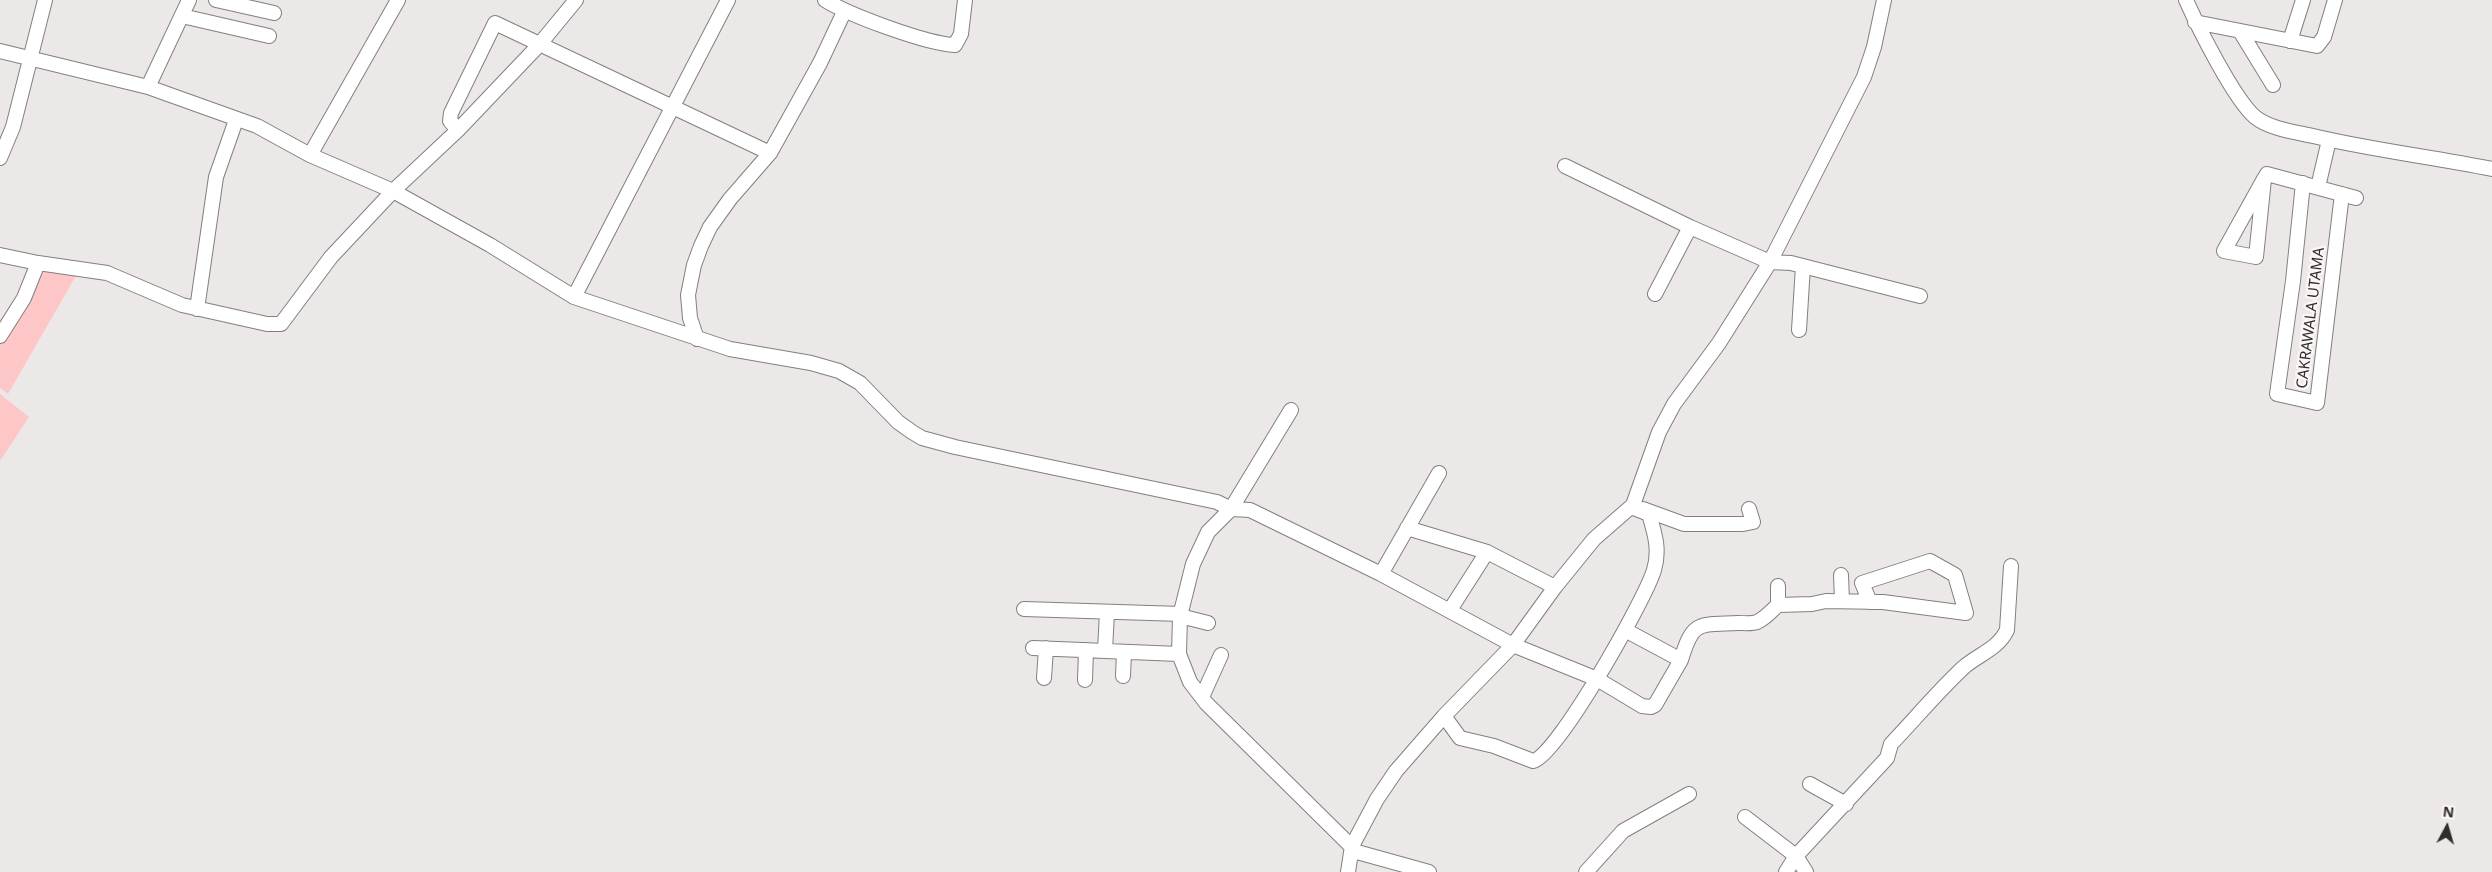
<!DOCTYPE html>
<html>
<head>
<meta charset="utf-8">
<style>
  body { margin:0 }
  #map { position:relative; width:2492px; height:872px; overflow:hidden; background:#ede8e8; font-family:"Noto Sans",sans-serif }
  canvas { display:block }
  .north { position:absolute; left:2422px; top:802px; width:50px; height:50px; -webkit-text-stroke:4px #fbf5f5; paint-order:stroke; rotate:6deg; font-size:14px; font-weight:700; line-height:20px; text-align:center; color:#2e2c2c }
  .north::after { content:''; display:block; margin:auto; width:18px; height:22px; background:#2e2c2c; clip-path:polygon(50% 0,100% 100%,50% 72%,0 100%) }
</style>
</head>
<body>
<div id="map">
<canvas width="2492" height="872"></canvas>
<div class="north">N</div>
</div>
<script>
const ctx = document.querySelector('canvas').getContext('2d');
ctx.lineJoin = 'round';
function fill(path, color) { ctx.fillStyle = color; ctx.fill(path, 'evenodd'); }
function trace(path, color, width, dash) { ctx.strokeStyle = color; ctx.lineWidth = width; ctx.lineCap = dash ? 'butt' : 'round'; ctx.setLineDash(dash || []); ctx.stroke(path); }
function write(font, color, halo, rows, align = 'center') {
  ctx.font = font + ' "Noto Sans",sans-serif'; ctx.lineWidth = 5; ctx.setLineDash([]); ctx.textBaseline = 'middle'; ctx.strokeStyle = halo; ctx.fillStyle = color; for (const [text, x, y, turn = 0] of rows) {
    ctx.save(); ctx.translate(x, y); ctx.rotate((+turn || 0) * Math.PI / 180); ctx.textAlign = isNaN(turn) ? turn : align; if (halo) ctx.strokeText(text, 0, 0); ctx.fillText(text, 0, 0); ctx.restore();
  }
}
fill(new Path2D(`
  M41,267L77,274L8,394L0,388V344Z
  M0,394L29,417L0,461Z`), '#fdc7c7');
const minor = new Path2D(`
  M216,0L274,13
  M825,0C849,15 927,44 955,45L961,34L965,0
  M2186,0C2198,27 2234,99 2255,117C2270,129 2295,132 2313,136C2372,150 2433,157 2492,169
  M182,16L269,36
  M2195,22L2317,46L2324,37L2335,0
  M2240,31L2273,85
  M2290,41L2303,0
  M0,51L148,87L257,126L310,155L393,191L490,245L574,297L730,349L811,363L839,371L860,383L898,422L912,432L922,438L955,447L1217,502L1231,509L1250,510L1381,574L1513,645L1597,679L1642,706L1651,707L1655,705L1681,660L1625,630
  M148,87L189,0
  M458,130L450,121L451,113L495,23L770,153
  M310,155L398,0
  M0,158L13,127L45,0
  M1565,166L1690,227L1770,262L1791,263L1920,296
  M2264,179L2256,257L2224,251L2264,179L2267,174L2356,198
  M2303,183L2293,281L2277,394L2317,403L2342,194
  M2318,187L2329,140
  M0,255L38,263
  M1655,294L1690,227
  M574,297L728,0
  M197,309L216,177L236,120
  M1799,330L1803,266
  M0,336L24,298L38,263L107,273L182,305L267,324H281L331,257L393,191L458,130L539,45L576,0
  M697,339L690,318L688,295L694,265L701,246L710,227L730,199L770,153L820,63L844,12
  M1291,410L1231,509L1208,532L1193,564L1180,616L1179,654L1190,682L1206,703L1357,852L1429,872
  M1643,509L1684,524H1743L1753,522L1749,509
  M1407,528L1487,552L1555,587
  M1381,574L1439,473
  M1841,575L1842,601
  M1778,586V605
  M1024,609L1181,614
  M1450,610L1487,552
  M1180,616L1208,623
  M1033,648L1179,654
  M1105,651L1107,612
  M1681,660C1693,620 1698,625 1738,623C1744,623 1752,624 1757,622C1766,618 1771,611 1778,605L1812,604L1826,601L1883,602L1966,613L1955,575L1930,561L1862,583L1870,602
  M1123,676L1124,652
  M1044,678L1046,648
  M1085,680L1086,650
  M1202,697L1221,655
  M1444,716L1460,738L1494,746L1533,761C1556,758 1646,598 1654,570C1660,550 1655,534 1649,514L1631,507
  M1810,784L1846,804
  M1745,817L1796,856L1806,872
  M1348,872L1352,846L1377,799L1396,771L1444,716L1513,645L1555,587L1594,539L1633,505L1659,432L1674,404L1719,343L1770,262L1864,77L1874,47L1884,0
  M1586,872L1623,831L1689,794
  M1786,872L1796,856L1887,758L1891,744C1915,719 1938,691 1964,667C1979,654 1998,649 2007,630L2011,566`);
trace(minor, '#847f7f', 16);
trace(minor, '#fff', 14);
write('15px', '#2e2c2c', '#fbf5f5', [
  ["CAKRAWALA UTAMA",2311,318,-83]
]);
</script>
</body>
</html>
